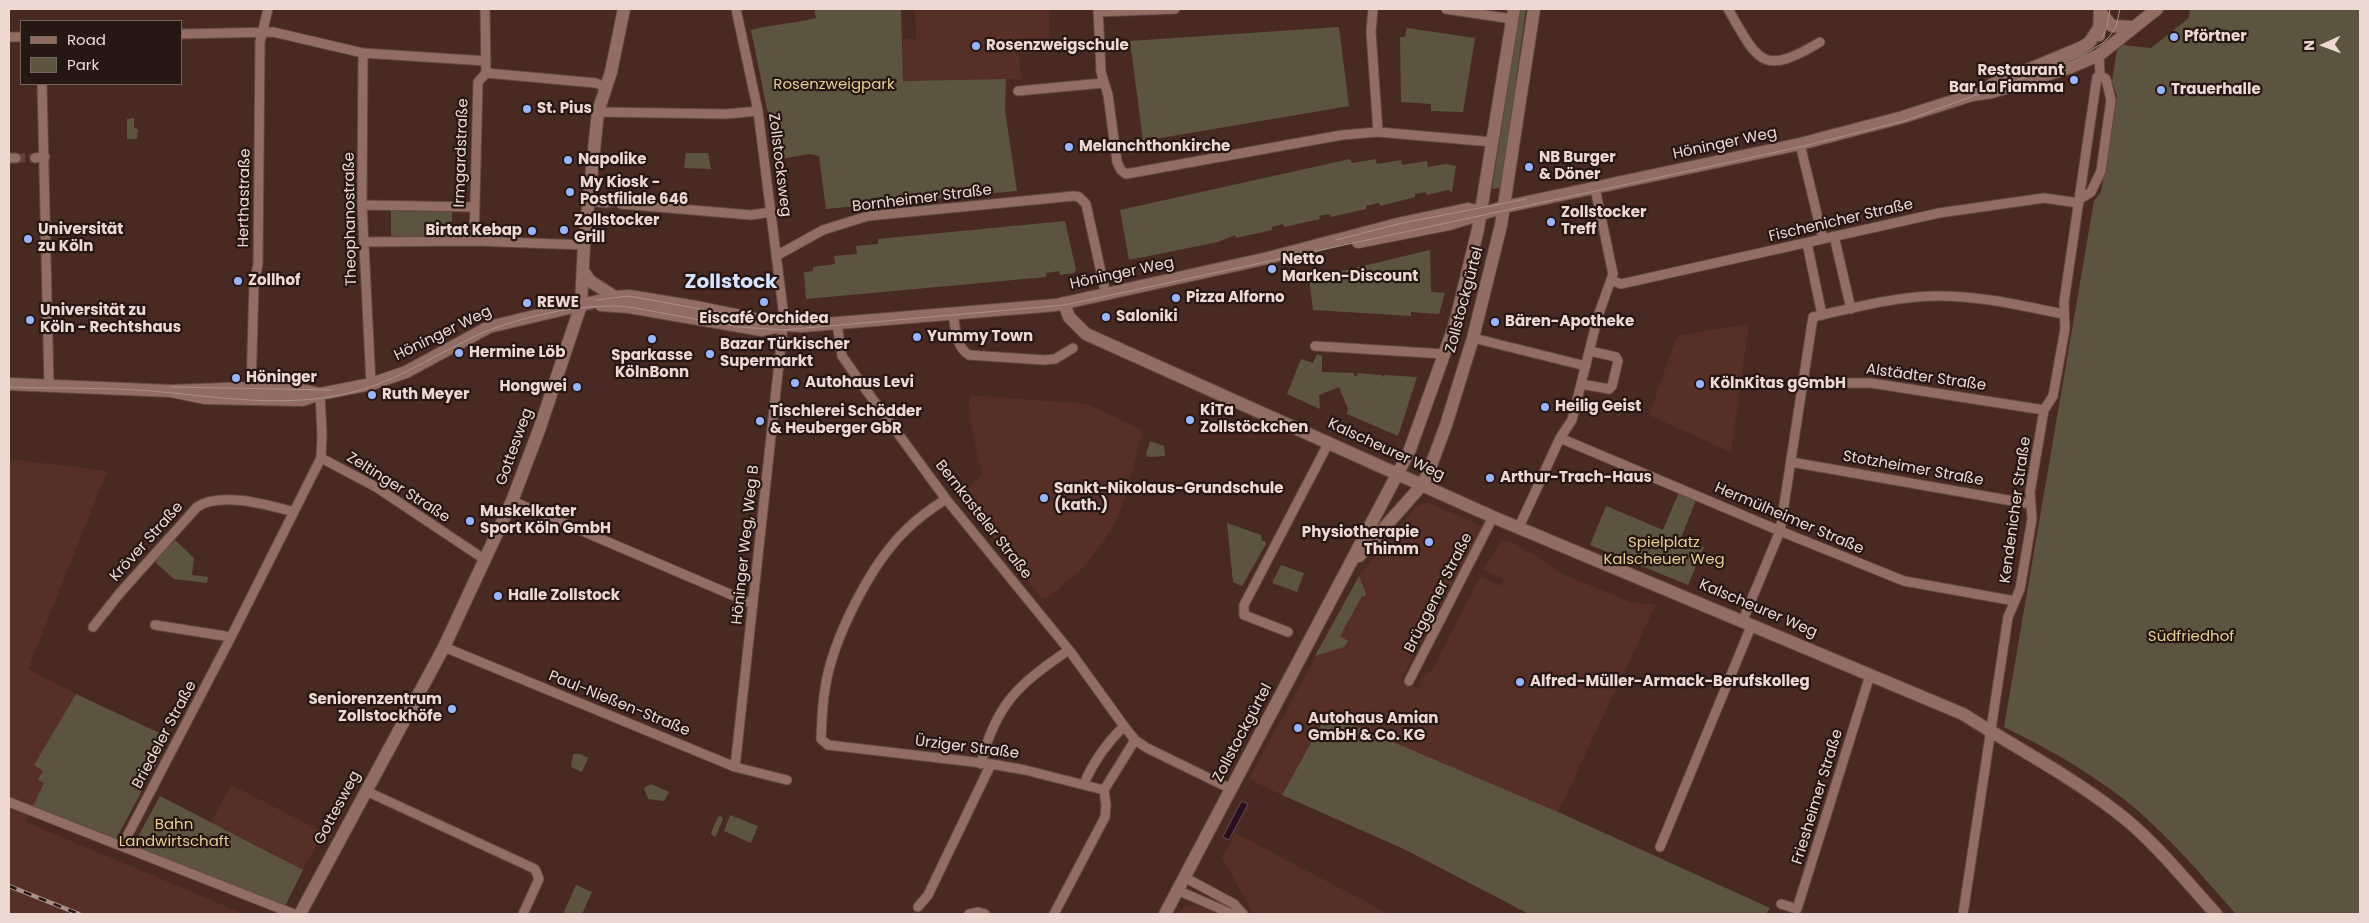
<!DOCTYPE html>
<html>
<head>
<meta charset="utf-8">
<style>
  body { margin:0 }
  #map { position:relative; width:2369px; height:923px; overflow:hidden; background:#492a22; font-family:Poppins,sans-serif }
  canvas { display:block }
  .frame { position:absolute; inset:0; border:10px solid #edd8d2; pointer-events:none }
  .legend { position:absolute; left:20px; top:20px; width:162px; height:65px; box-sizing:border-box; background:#261714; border:1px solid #766460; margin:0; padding:6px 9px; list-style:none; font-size:15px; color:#edd8d2 }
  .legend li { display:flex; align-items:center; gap:10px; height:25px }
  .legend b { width:25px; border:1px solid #766460 }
  .north { position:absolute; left:2299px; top:20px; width:50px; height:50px; -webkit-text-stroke:4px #261714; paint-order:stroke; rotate:268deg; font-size:14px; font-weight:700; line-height:20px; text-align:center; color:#edd8d2 }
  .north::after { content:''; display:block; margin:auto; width:18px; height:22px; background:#edd8d2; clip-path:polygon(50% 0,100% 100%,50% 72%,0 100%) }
</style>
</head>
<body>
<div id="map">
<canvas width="2369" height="923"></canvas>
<div class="frame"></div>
<ul class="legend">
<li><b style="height:6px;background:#916d63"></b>Road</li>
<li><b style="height:14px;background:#5d5440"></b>Park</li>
</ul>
<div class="north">N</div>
</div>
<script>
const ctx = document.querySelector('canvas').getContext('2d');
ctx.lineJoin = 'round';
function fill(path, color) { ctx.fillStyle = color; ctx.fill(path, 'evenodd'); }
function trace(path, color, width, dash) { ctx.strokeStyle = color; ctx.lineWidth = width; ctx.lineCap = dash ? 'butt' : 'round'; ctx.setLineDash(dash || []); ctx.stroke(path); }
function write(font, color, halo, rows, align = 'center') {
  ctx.font = font + ' Poppins,sans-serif'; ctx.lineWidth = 4.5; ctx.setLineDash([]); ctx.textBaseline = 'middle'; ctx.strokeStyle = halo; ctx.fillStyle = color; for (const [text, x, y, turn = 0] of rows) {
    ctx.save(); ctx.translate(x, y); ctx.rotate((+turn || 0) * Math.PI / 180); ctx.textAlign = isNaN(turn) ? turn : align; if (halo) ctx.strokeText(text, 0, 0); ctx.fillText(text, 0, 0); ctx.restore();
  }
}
fill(new Path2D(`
  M928,9H1049L1050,53L1019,54L1021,79L903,81V39H916L915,10Z
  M1749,324L1731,452L1649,415L1677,336Z
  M969,395L1087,404L1143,430L1124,501L1113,526L1099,548L1082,568L1048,598H1042L959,494L982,474L970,421Z
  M9,459L107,471L28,669L76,694L34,765L43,771L44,783L26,822L244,914H9Z
  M1429,503L1483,526L1401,680L1418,689L1422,676L1432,670L1480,577L1502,586L1504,579L1483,569L1502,540L1510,541L1536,556L1560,573L1633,603L1656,604L1558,812L1327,714L1282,795L1249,779L1361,574L1418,505Z
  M231,785L323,832L303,870L211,822Z
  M1235,833L1389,914H1254L1222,858Z
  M1192,905L1204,908L1216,914H1178L1184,907Z`), '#563026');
fill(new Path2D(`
  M814,9H901L903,81L1006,79L1005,110L1017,191L826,209L819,156L810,154L775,160L768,114L751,30C773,24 793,24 816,18Z
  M1520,9H1526L1501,188L1492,189Z
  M2190,9H2360V914H2236C2195,868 2155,819 2103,784C2072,762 2039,744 2004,727L2094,201L2101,192L2117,97L2112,81L2117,50L2123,45L2151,48L2189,18Z
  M1339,27L1349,106L1143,141L1130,41Z
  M1407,28L1475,38L1463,112L1431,111V104L1401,102L1400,37H1405Z
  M134,118V128L138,129L137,139H127V119Z
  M686,153H708L711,169L684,168Z
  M1350,159L1352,163L1375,159L1377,164L1401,160L1402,165L1427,161L1428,167L1446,164L1456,166L1452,192L1448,190L1427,195L1425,192L1415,194V197L1384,205L1380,206L1379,203L1366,206V209L1331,217L1330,214L1319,216L1320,219L1284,227L1283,224L1272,227V230L1236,238L1235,235L1218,242L1129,260L1120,210Z
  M391,211L452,212V237L391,236Z
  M1065,221L1076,270L1074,273L1060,275L1059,271L1046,273V277L1035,278L806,299L804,272L813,271V267L835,264L834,256L857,254L856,246L878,244V239Z
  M1430,250L1431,292L1445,293L1439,314L1411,312V316L1313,310L1309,279Z
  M1317,354L1322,356V372L1354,373V376H1357L1358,373L1381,375L1384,377V375L1417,377L1398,436L1347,414L1348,409L1339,387L1319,395L1320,409L1287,394L1301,359L1313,363Z
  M1150,441L1164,446L1165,456L1148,457L1146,454Z
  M1679,492L1696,500L1681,538L1704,547L1688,585L1590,545L1606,506L1663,530Z
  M1227,523L1261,535L1262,541H1265L1266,544L1242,586L1233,582Z
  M173,538L194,558L192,575L208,577L207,583L174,579L153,560Z
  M1281,565L1304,573L1297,592L1272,583Z
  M1359,576L1366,594L1364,597L1362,596L1340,636L1348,641L1344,647L1315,656Z
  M76,694L170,738L116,839L33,806L44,783L38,780L43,771L34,765Z
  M1327,714L1558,812L1770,908L1766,914H1529L1406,850L1282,795Z
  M573,754H580L588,758L582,772L571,767Z
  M651,784L669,792L664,801L648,799L644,788Z
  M160,796L303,870L285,906L133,846Z
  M730,815L758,826L751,843L724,831Z
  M721,816L723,819L716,836H713L711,833L718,817Z
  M576,885L592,892L582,914H563Z`), '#5d5440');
const water = new Path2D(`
  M1242,801L1248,804L1229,840L1223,837Z`);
fill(water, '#290f1f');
trace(water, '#644b55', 1);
trace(new Path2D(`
  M16,158H35
  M606,203L621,204`), '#62443c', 9, [9, 4.5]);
const street = new Path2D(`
  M1098,9L1101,72L1108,95L1117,162L1121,170L1126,174L1342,135L1378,132L1492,142
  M1373,9L1371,32L1378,132
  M1446,9L1512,19
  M1728,9C1758,60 1761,78 1820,42
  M1098,12L1175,9
  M181,34L273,32L363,53L486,61
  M9,37H21
  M363,53L362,205L371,384
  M486,73L596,83L605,87
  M42,84L49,385
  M1018,91L1103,83
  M598,112L726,114L758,111
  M1800,144L1823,239
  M9,158H16
  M35,158L45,157
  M2080,199L2091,192L2101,171L2111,100L2106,79L2100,75
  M589,201L606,203
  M621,204L751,215L771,212
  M362,205L474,207
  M1834,236L1851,309
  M474,241L478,82L486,73L485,9
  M364,242L474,241L584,245
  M1807,243L1822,315
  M776,256L823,230L868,216L1074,196L1079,197L1086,204L1106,295
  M1611,280L1621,284L1939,213L2044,198L2079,203
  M953,314C956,329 955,346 969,355L1044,360L1055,359L1073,348
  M837,324L842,356L866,390L946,499L1069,650L1124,726L1135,740L1147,748L1231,789
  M1473,338L1586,366
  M1315,346L1445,354
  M1803,383H1871L2044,410
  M1581,384L1609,389L1612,386L1618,361L1616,357L1590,351
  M251,388L254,284L258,264L260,42L268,9
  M1560,438L1780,531L1904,581L2015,601
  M321,458L376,487L484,559
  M1791,462L2030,504
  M946,499C932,508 919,517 907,529C871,563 832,640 825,689C822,705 822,722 821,739L828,745L991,764L1025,770L1104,790
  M512,501L753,604
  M1519,527L1560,438L1572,420L1598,316L1613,274L1595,188
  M1743,620L1780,531L1813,317C1853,308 1893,297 1934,296C1978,295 2022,306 2064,314
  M155,625L231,637
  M93,627L119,594L197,507C220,491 268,505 294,512
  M1288,632L1244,615V605L1329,442
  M444,647L735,767L787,780
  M1409,681L1493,517
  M981,764C995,705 1020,682 1069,650
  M735,767L784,317L758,111L736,9
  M1084,784C1093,762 1107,743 1124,726
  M366,791L535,869L539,879L523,914
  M9,802L294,914
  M122,846L231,637L321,458L322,434L320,394
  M1660,847L1752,624
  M1184,877L1234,904L1243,914
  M1177,890L1232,914
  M1781,904L1797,909L1870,675
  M918,907L928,895L991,764
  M969,914L978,912L985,914
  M1054,914L1105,817L1106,805L1104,790L1135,740
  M1963,914L2008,617L2020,589L2032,519L2030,492L2044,410L2053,396L2065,329L2064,302L2097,77L2100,75L2099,55`);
const secondary = new Path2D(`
  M2100,12L2112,26L2132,27
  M2099,35L2100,9
  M1991,85L2080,48L2089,43L2099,28
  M1358,242L1449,224L1504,207L1800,144L1903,117L1972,95L1992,92L2071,67L2099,55L2157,9
  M583,271L590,281L615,297
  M1064,303L1069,317L1086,334L1493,517L1963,714C2013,746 2067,774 2114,810C2153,839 2184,879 2216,914
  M601,305L629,307L762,330L781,326
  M9,384L171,391L251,388L302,390L320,394
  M171,391L205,398L302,400L320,394L371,384L406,372L489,327L615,297L629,296L696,307L784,325L802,326L1056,305L1268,258L1402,223L1468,209L1482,212
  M1359,556L1422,485L1429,471L1446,425L1473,338L1501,225L1534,9
  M300,914L444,647L512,501L539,430L581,305L584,245L598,112L611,72L624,9
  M1165,914L1409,452L1455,324L1478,229L1514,9`);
trace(street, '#634943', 11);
trace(secondary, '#634943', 14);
trace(street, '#916d63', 9);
trace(secondary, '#916d63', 12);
trace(new Path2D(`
  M2102,38L2107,27L2110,9
  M1336,240L1402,223L1526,199
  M596,300L629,296L783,324
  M9,387C60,389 112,387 163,392C221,398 279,406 336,396C393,385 428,358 478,335C517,317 586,302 629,307L739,327L784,330L1065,305L1800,147L1904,121L2037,73L2086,53L2103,43L2109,37L2116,27L2120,9
  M171,387L331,390`), '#a99089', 1);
const rail = new Path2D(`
  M9,886L79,914`);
trace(rail, '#a99089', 4.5);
trace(rail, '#261714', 2.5, [8]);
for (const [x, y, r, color] of [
  [2174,37,5,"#98b5fd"],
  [976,46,5,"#98b5fd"],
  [2074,80,5,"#98b5fd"],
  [2161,90,5,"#98b5fd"],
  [527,109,5,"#98b5fd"],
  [1069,147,5,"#98b5fd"],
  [568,160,5,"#98b5fd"],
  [1529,167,5,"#98b5fd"],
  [570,192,5,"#98b5fd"],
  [1551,222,5,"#98b5fd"],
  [564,230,5,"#98b5fd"],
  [532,231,5,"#98b5fd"],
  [28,239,5,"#98b5fd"],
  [1272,269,5,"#98b5fd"],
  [238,281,5,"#98b5fd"],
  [1176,298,5,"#98b5fd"],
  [764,302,5,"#98b5fd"],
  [527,303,5,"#98b5fd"],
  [1106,317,5,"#98b5fd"],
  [30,320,5,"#98b5fd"],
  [1495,322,5,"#98b5fd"],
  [917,337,5,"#98b5fd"],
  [652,339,5,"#98b5fd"],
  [459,353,5,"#98b5fd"],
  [710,354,5,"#98b5fd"],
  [236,378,5,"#98b5fd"],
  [795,383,5,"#98b5fd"],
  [1700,384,5,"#98b5fd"],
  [577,387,5,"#98b5fd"],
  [372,395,5,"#98b5fd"],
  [1545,407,5,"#98b5fd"],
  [1190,420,5,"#98b5fd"],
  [760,421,5,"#98b5fd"],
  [1490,478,5,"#98b5fd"],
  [1044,498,5,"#98b5fd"],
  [470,521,5,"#98b5fd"],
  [1429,542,5,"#98b5fd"],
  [498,596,5,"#98b5fd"],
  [1520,682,5,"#98b5fd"],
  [452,709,5,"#98b5fd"],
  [1298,728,5,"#98b5fd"]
]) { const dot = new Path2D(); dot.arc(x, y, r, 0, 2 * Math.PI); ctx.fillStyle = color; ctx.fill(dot); trace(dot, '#261714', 2); }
write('bold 15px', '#edd8d2', '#261714', [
  ["Pförtner",2184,37],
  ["Rosenzweigschule",986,46],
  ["Restaurant",2064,71,"right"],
  ["Bar La Fiamma",2064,88,"right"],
  ["Trauerhalle",2171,90],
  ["St. Pius",537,109],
  ["Melanchthonkirche",1079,147],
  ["NB Burger",1539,158],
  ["& Döner",1539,175],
  ["Napolike",578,160],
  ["My Kiosk -",580,183],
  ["Postfiliale 646",580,200],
  ["Zollstocker",1561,213],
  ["Treff",1561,230],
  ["Zollstocker",574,221],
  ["Grill",574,238],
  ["Universität",38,230],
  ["zu Köln",38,247],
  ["Birtat Kebap",522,231,"right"],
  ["Netto",1282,260],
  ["Marken-Discount",1282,277],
  ["Zollhof",248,281],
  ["Pizza Alforno",1186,298],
  ["REWE",537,303],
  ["Universität zu",40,311],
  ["Köln - Rechtshaus",40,328],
  ["Saloniki",1116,317],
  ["Eiscafé Orchidea",764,319,"center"],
  ["Bären-Apotheke",1505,322],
  ["Yummy Town",927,337],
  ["Bazar Türkischer",720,345],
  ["Supermarkt",720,362],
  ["Hermine Löb",469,353],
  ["Sparkasse",652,356,"center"],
  ["KölnBonn",652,373,"center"],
  ["Höninger",246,378],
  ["Autohaus Levi",805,383],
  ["KölnKitas gGmbH",1710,384],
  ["Hongwei",567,387,"right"],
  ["Ruth Meyer",382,395],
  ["Heilig Geist",1555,407],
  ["KiTa",1200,411],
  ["Zollstöckchen",1200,428],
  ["Tischlerei Schödder",770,412],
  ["& Heuberger GbR",770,429],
  ["Arthur-Trach-Haus",1500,478],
  ["Sankt-Nikolaus-Grundschule",1054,489],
  ["(kath.)",1054,506],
  ["Muskelkater",480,512],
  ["Sport Köln GmbH",480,529],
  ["Physiotherapie",1419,533,"right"],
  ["Thimm",1419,550,"right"],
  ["Halle Zollstock",508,596],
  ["Alfred-Müller-Armack-Berufskolleg",1530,682],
  ["Seniorenzentrum",442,700,"right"],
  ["Zollstockhöfe",442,717,"right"],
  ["Autohaus Amian",1308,719],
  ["GmbH & Co. KG",1308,736]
], 'left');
write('15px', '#e6ce94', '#261714', [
  ["Rosenzweigpark",834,85],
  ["Spielplatz",1664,543],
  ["Kalscheuer Weg",1664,560],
  ["Südfriedhof",2191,637],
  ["Bahn",174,825],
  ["Landwirtschaft",174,842]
]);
write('15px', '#edd8d2', '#261714', [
  ["Höninger Weg",1725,144,-12],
  ["Irmgardstraße",462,153,-88],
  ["Zollstocksweg",779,165,83],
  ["Herthastraße",245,198,-89],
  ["Bornheimer Straße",922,199,-7],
  ["Theophanostraße",351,219,-91],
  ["Fischenicher Straße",1841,221,-13],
  ["Höninger Weg",1122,274,-12],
  ["Zollstockgürtel",1465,300,-75],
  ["Höninger Weg",443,334,-26],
  ["Alstädter Straße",1926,378,8],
  ["Gottesweg",515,447,-70],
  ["Kalscheurer Weg",1386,450,25],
  ["Stotzheimer Straße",1913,469,10],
  ["Zeltinger Straße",398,488,32],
  ["Kendenicher Straße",2016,510,-82],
  ["Hermülheimer Straße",1789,519,23],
  ["Bernkasteler Straße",983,520,52],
  ["Kröver Straße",147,542,-48],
  ["Höninger Weg, Weg B",746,545,-84],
  ["Brüggener Straße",1439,593,-63],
  ["Kalscheurer Weg",1758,609,23],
  ["Paul-Nießen-Straße",619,704,22],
  ["Zollstockgürtel",1243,733,-62],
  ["Briedeler Straße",165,735,-62],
  ["Ürziger Straße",967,748,7],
  ["Friesheimer Straße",1818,797,-73],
  ["Gottesweg",338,808,-62]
]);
write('bold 20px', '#d7e3ff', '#261714', [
  ["Zollstock",731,283]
]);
</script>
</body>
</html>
